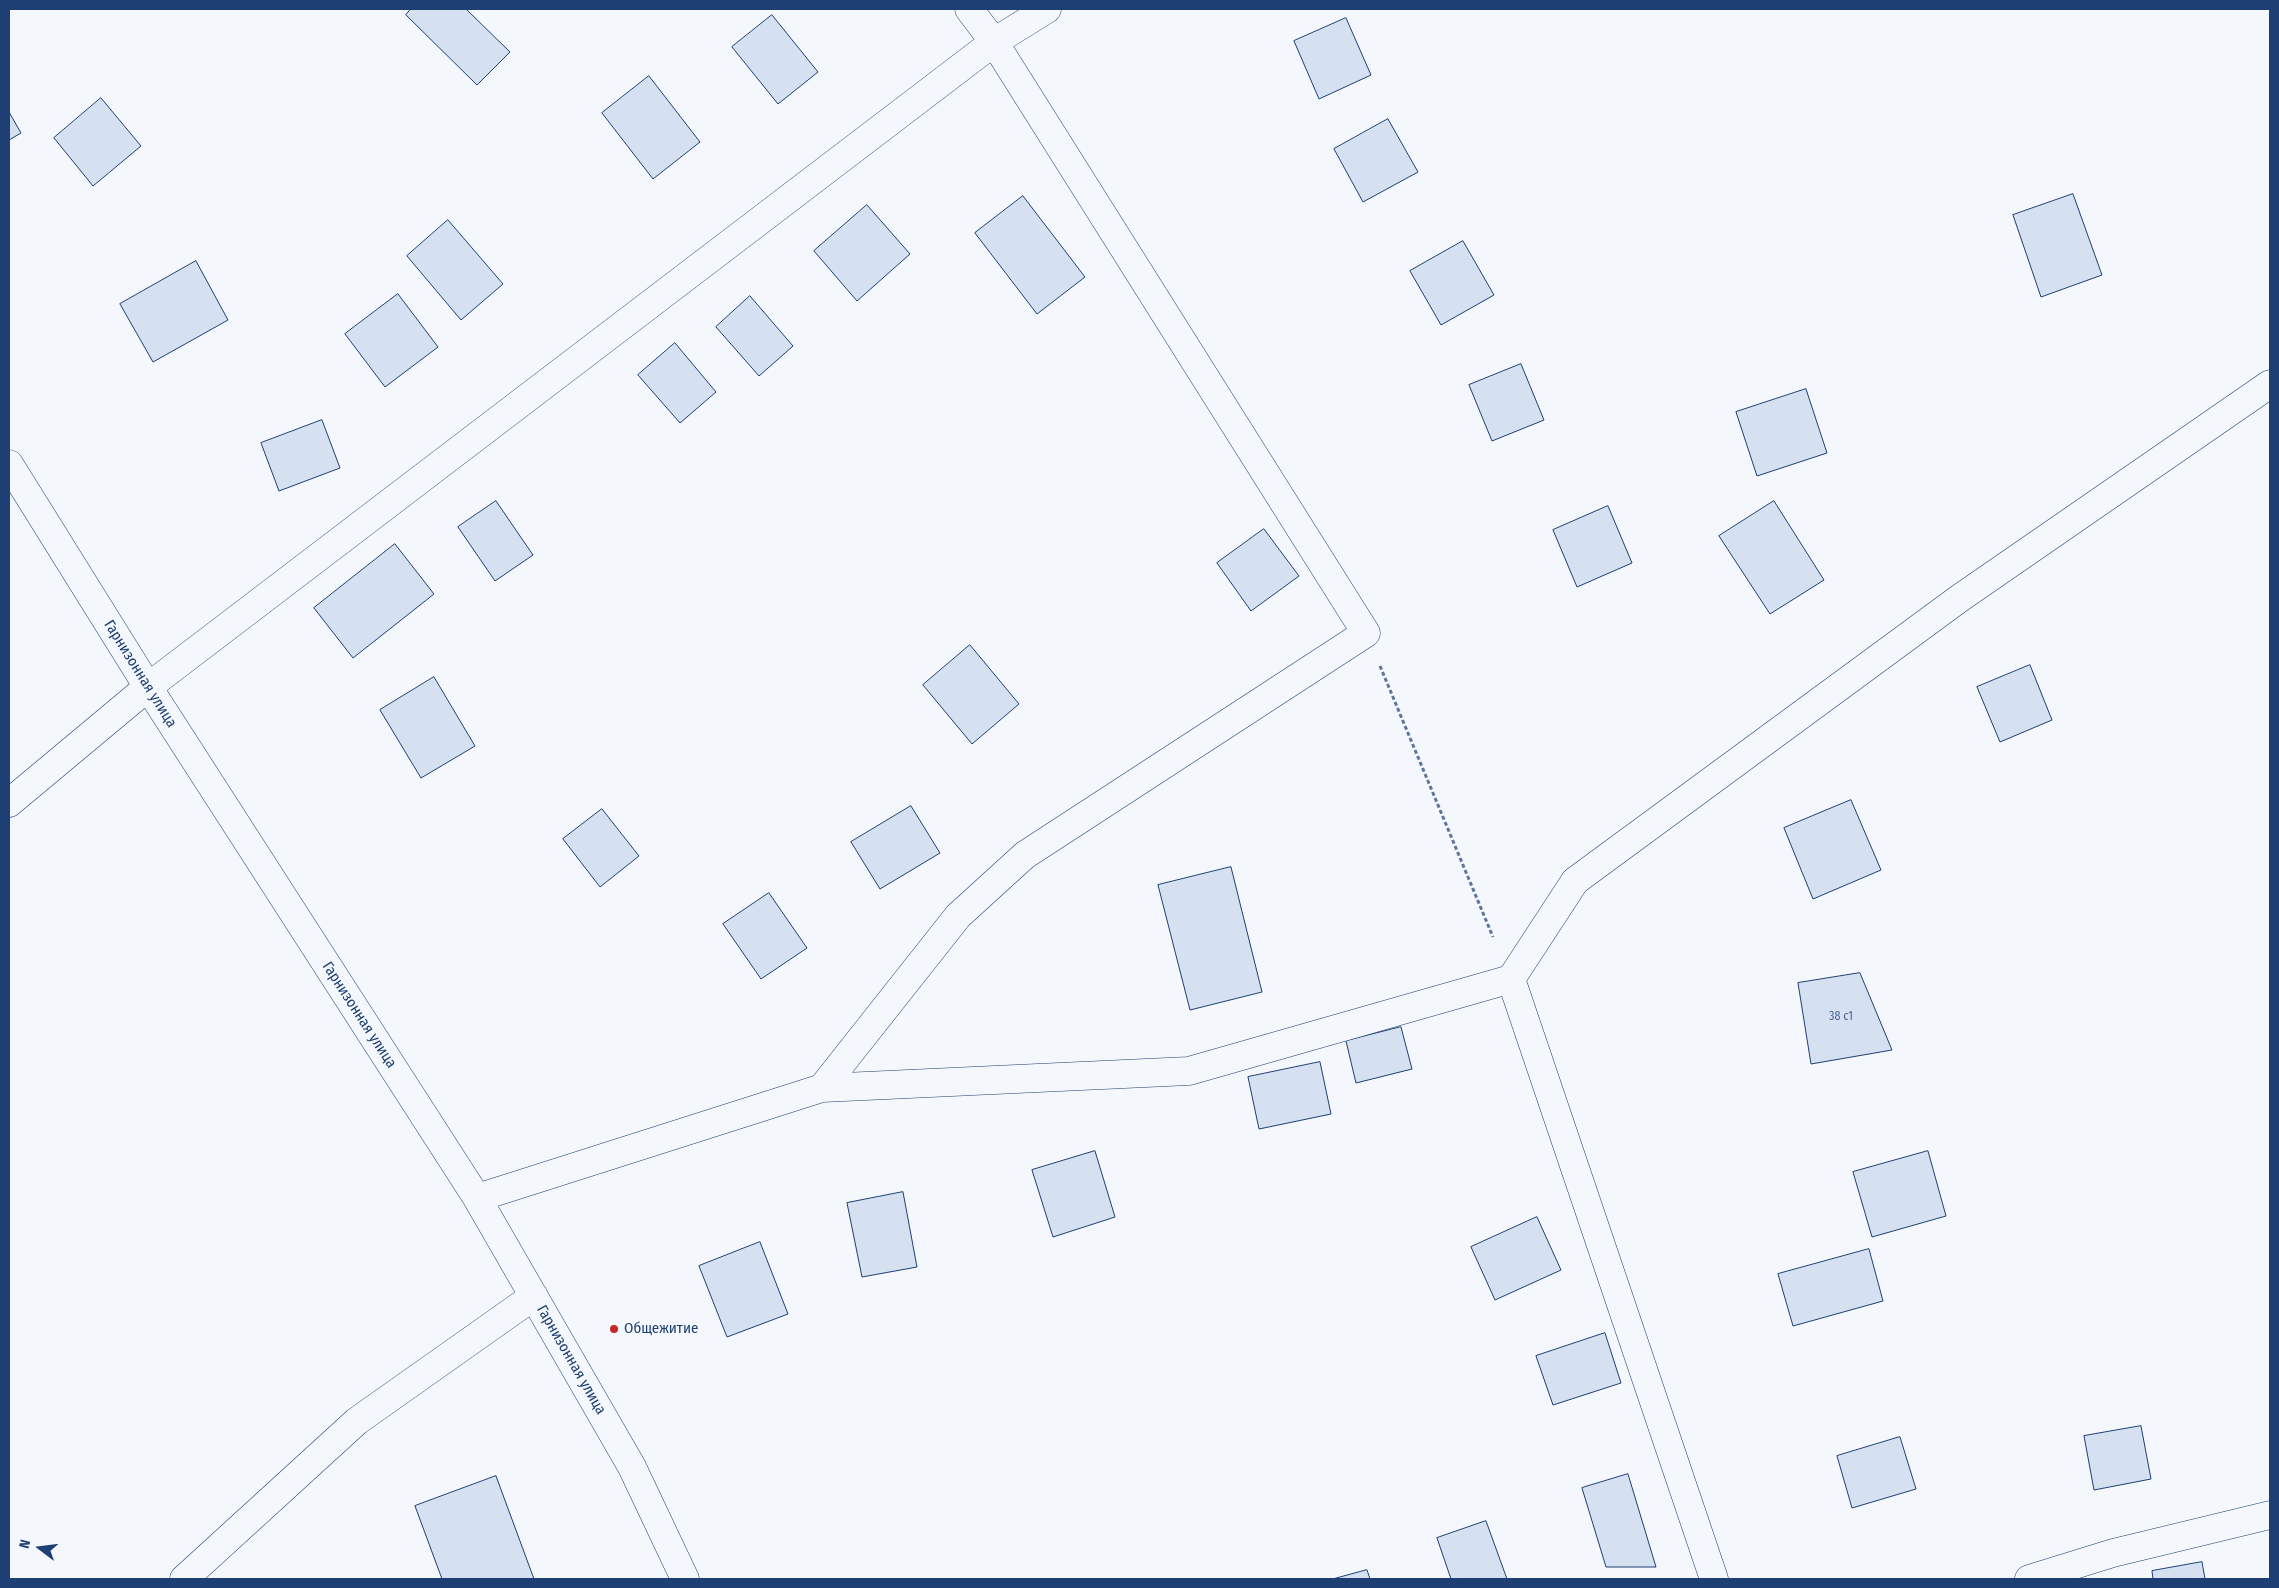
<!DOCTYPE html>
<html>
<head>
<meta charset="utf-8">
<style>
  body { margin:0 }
  #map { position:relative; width:2279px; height:1588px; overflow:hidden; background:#f4f7fb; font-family:"Fira Sans Condensed",sans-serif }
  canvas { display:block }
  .frame { position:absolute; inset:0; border:10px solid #1d3f73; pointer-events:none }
  .north { position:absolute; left:15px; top:1523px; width:50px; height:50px; -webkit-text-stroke:4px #f4f7fb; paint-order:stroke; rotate:285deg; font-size:14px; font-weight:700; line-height:20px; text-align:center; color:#1d3f73 }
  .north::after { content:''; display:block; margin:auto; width:18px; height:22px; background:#1d3f73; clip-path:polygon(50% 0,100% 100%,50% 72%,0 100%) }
</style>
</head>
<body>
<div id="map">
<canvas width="2279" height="1588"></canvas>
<div class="frame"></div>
<div class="north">N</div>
</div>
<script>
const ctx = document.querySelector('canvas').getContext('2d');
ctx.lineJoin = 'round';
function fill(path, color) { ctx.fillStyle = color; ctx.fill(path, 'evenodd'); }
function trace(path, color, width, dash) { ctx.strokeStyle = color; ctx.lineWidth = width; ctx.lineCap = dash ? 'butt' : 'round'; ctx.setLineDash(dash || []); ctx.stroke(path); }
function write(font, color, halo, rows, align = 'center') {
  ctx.font = font + ' "Fira Sans Condensed",sans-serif'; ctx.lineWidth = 4; ctx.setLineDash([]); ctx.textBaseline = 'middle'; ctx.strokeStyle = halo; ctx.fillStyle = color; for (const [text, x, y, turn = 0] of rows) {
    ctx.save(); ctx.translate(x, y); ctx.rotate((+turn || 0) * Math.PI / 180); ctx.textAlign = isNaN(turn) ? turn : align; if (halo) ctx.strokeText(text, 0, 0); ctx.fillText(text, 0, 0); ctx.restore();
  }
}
const building = new Path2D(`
  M411,9H466L510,52L477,85L406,15Z
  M772,15L818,72L778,104L732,47Z
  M1346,18L1371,75L1319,99L1294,41Z
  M649,76L700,142L653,179L602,113Z
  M101,98L141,146L93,186L54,138Z
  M9,112L21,133L9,140Z
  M1388,119L1418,172L1363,202L1334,149Z
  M2073,194L2102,275L2041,297L2013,215Z
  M1023,196L1085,277L1037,314L975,233Z
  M867,205L910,254L857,301L814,251Z
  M448,220L503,284L461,320L407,256Z
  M1463,241L1494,295L1441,325L1410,271Z
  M196,261L228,320L153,362L120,304Z
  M398,294L438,347L385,387L345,334Z
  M750,296L793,346L759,376L716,327Z
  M675,343L716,392L680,423L638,375Z
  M1521,364L1544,420L1492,441L1469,385Z
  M1806,389L1827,453L1757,476L1736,412Z
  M322,420L340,468L279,491L261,443Z
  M496,501L533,555L495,581L458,527Z
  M1774,501L1824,580L1770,614L1719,536Z
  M1608,506L1632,563L1577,587L1553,530Z
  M1264,529L1299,576L1251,611L1217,563Z
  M395,544L434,594L353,658L314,608Z
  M970,645L1019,704L972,744L923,685Z
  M2030,665L2052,720L2000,742L1977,687Z
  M434,677L475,746L421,778L380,710Z
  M1851,800L1881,870L1813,899L1784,828Z
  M911,806L940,853L880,889L851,842Z
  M602,809L639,856L600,887L563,839Z
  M1231,867L1262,992L1190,1010L1158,885Z
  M769,893L807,948L761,979L723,924Z
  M1860,973L1892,1050L1811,1064L1798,983Z
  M1401,1027L1412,1069L1356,1083L1346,1041Z
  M1320,1062L1331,1114L1259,1129L1248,1077Z
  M1095,1151L1115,1217L1053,1237L1032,1170Z
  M1928,1151L1946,1216L1872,1237L1853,1172Z
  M903,1192L917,1267L862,1277L847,1203Z
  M1537,1217L1561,1270L1495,1300L1471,1247Z
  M760,1242L788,1314L727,1337L699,1266Z
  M1869,1249L1883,1301L1793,1326L1778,1274Z
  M1605,1333L1621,1383L1553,1405L1536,1356Z
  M2141,1426L2151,1479L2094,1490L2084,1436Z
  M1900,1437L1916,1489L1852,1508L1837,1456Z
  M1628,1474L1656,1567H1606L1582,1488Z
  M496,1476L534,1579H442L415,1506Z
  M1486,1521L1507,1579H1451L1437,1538Z
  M2202,1562L2205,1579H2153L2152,1571Z
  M1367,1570L1370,1579H1333Z`);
fill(building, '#d5e0f0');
trace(building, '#1d3f73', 1);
const minor = new Path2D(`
  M9,464L148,687L477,1198L632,1467L685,1579
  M9,803L148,687L994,42L1047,9
  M1511,979L1714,1579
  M822,1088L958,916L1025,855L1366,633L994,42L969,9
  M477,1198L822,1088L1189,1071L1511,979L1575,881L1960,598L2270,384
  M184,1579L357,1421L534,1296
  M2029,1579L2113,1553L2270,1515`);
trace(minor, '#1d3f73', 29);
trace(new Path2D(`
  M1380,666L1493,937`), '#5e769c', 3, [4, 2.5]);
trace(minor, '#f4f7fb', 28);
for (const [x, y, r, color] of [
  [614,1329,5,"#c62828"]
]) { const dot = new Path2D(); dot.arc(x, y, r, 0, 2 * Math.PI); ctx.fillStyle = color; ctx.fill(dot); trace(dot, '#f4f7fb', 2); }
write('12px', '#4b6792', null, [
  ["38 с1",1841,1017]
]);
write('15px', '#1d3f73', '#f4f7fb', [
  ["Гарнизонная улица",140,674,58],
  ["Гарнизонная улица",359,1015,57],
  ["Гарнизонная улица",571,1360,60]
]);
write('15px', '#1d3f73', '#f4f7fb', [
  ["Общежитие",624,1329]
], 'left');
</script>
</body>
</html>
